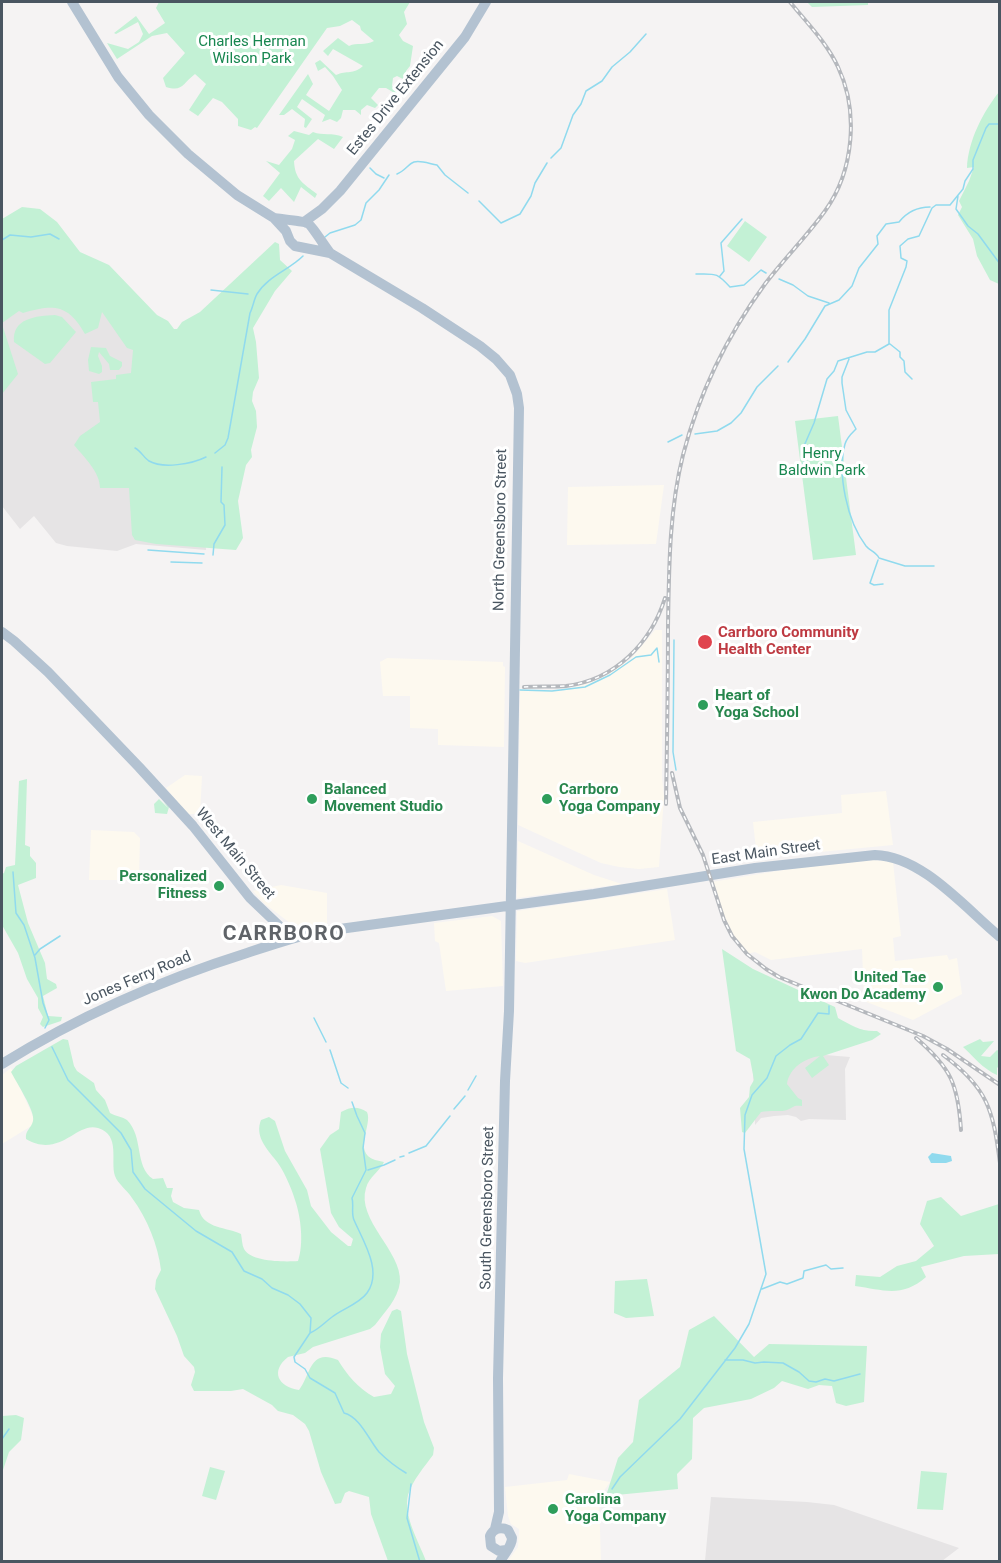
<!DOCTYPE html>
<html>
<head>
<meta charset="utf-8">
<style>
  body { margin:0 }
  #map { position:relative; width:1001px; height:1563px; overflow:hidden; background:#f5f3f3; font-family:Roboto,sans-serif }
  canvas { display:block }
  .frame { position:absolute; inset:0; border:3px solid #4a5661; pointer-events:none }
</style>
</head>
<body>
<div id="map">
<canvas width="1001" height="1563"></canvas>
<div class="frame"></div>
</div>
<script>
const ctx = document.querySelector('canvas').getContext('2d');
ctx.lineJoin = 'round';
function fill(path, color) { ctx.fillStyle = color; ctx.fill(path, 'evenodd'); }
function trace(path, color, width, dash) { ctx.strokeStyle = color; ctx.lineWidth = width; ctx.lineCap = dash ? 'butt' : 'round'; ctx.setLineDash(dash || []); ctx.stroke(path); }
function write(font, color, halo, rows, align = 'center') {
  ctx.font = font + ' Roboto,sans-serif'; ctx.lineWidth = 6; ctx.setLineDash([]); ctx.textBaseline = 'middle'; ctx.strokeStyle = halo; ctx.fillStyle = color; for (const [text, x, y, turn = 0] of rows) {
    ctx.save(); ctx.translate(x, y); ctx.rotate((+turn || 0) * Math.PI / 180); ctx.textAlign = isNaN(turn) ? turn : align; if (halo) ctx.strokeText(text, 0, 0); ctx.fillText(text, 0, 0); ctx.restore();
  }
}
fill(new Path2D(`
  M664,485L656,544L567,545L568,487Z
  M655,630H662V778L664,797L659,867L639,869L619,867L601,863L518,825L520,690L562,691L598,680L630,660Z
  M387,658L503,662V666L505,667L504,747L438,745V729L410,728V696H383L380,662Z
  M185,775L202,776L200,814H188L166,788Z
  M886,791L893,845L757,858L753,822L842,813L841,795Z
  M91,830L134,832L140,838L139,880H89Z
  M518,841L594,875L622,884L517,898Z
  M873,860L893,862L901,936L893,938L895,961L947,955L949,960L957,958L962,994L913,1020L864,1001L862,949L771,960L755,952L747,954L732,936L724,920L712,882L789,869Z
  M281,885L327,893V924L308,927L290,923L265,904L253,891Z
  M667,889L675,940L525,963L516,961L517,911Z
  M492,916L501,921L503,986L446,991L439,943L435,941L434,923Z
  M11,1068L36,1123L2,1144V1075Z
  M569,1474L610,1482L599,1498L601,1561H508L518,1547L519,1529L511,1524L508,1516L505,1487L567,1480Z`), '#fdf9ef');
fill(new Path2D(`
  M78,268L104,278L204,511L206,550L136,544L117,551L67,546L56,543L34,516L20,529L2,506V321Z
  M752,1049L850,1057L845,1069L846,1120L809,1119L801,1121L796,1117L788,1115L774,1116L761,1118L755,1125Z
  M711,1497L807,1502L834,1505L959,1548L942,1561H705Z`), '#e6e4e5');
fill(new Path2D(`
  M159,2H410L404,12L407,24L399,35L403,41L413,46L410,66L406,71L407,81L397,76L393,78L392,86L397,92L402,90L398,95L386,88H379L371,98L378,105L375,108L367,105L361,110V115L355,110H343L341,118L337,122L330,119L322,122L325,115L302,99L297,107L312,119L306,128L304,127L305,119L292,109L284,115H279L308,74L313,84L306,95L329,111L342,90L333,76L325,67L318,71L315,63L320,60L336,75C347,70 353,75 363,66L333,49L328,56L323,51L338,38L349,46C357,42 365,46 374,41L361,30L360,26L352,20L340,26L327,28L257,128L255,127L251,130L238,126V119L222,102L213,98L198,116L189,110L206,84L195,74C182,84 183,92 166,87L163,78L185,53L167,33L152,36L117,59L107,43L128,49L139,42L143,34L138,22L116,34L114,33L136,16L149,34L165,23L156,8Z
  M807,2H868V5L812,7Z
  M999,92V284L990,280L977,256L973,239L958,215L962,207L959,201L969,181L974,167L967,168C968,141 983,112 999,92Z
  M294,131L309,135L313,132C323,136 332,132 343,137L334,149L318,139L294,161C295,180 303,183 317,194L315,198L301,187L294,202L281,188L269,201L263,196L280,173L266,161L279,165L292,149L295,140L288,136Z
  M22,207L40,209L57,222L80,252L109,265L157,315L168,321L174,329H177L182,322L200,312L275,242L279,244L280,260L292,271L275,291L253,328L256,342L259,378L253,392L252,401L256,411L257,427L251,450L252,457L246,465L238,501L243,538L236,550L156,544L135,540L132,535L129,488H100C100,472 84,457 74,445L80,436L100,422L98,402H93L91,382L116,379V375L131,373L133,350L127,348L102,312L98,328L85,334C68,304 54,304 23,313L19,311L2,323V219Z
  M745,221L767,237L749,262L727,246Z
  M55,315L62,317L76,332L50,363L45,364L14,342C12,318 36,316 55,315Z
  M2,324L18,374L2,394Z
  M91,347L106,348L110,356L122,362V366L119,370H110L109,364L99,352L98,356L102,366V372L99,374L89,371L88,360Z
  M838,416L856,555L813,560L795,421Z
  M27,779L25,845L30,847V856L36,863V878L18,885L28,923L45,963L47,979L56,984L57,988L43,996L48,1016L62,1017L61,1021L43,1027L40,1024L43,1017L38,1008V998L27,979L18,953L2,925V874L4,873L6,867L15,865L19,781Z
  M159,799L168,808L163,801L169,807L167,814L155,813L154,804Z
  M722,949L753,969L835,1007L838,1018C851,1025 861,1032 877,1031L881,1034L872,1040L823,1056L829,1065L812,1078L805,1068L820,1056C805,1058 789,1068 787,1084L798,1098L802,1100V1106C792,1105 795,1107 787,1110C783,1112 768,1110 761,1112L745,1133L742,1132L740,1108L749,1097L750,1087L754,1080L750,1059L736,1051Z
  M63,1039L68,1040L74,1066L77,1071L94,1083L96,1090L105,1100L110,1113C115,1116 123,1117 127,1120C144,1137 134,1166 153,1179L163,1178L167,1188H173L171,1196L173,1202L184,1208L199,1210C204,1229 227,1227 241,1234C242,1239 242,1245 244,1249C251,1262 285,1262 298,1261C304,1244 301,1217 295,1200C291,1187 283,1168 274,1158C265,1147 255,1135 261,1120L269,1117L275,1121L285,1151L307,1190L311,1206L331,1232L348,1246H351L353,1239L339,1227L331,1213L320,1149L330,1135L339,1129L341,1112C351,1107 357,1106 367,1112C373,1125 352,1152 375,1160C378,1161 381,1161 384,1162C380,1171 369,1177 366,1188C356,1220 402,1251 400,1282C398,1299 384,1313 375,1325L370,1329L313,1347L305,1353L288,1357C270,1371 278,1387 299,1390C311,1375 309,1348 338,1360C347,1375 358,1388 374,1397L391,1394L395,1386L385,1374L380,1347L381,1334L392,1311L397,1309L401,1311L407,1354L424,1422L434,1448L433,1455C425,1466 412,1481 408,1495C403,1516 419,1542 426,1561H388L371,1514L369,1497L349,1491L345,1493L341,1503L335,1504L321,1472L309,1431L305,1424L293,1415L278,1411L272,1405L243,1389L231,1391H194L191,1385L195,1372L194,1367L184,1356L177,1336L155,1289L156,1280L161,1270C158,1245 147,1218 132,1198C127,1190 118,1184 115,1176C110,1161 121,1135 98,1128C77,1121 60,1159 26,1139C25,1130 31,1129 33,1121C36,1112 16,1082 11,1072L16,1066Z
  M980,1039L983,1042L994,1041L981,1056L990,1057L997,1050L999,1051V1066L997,1068V1075C983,1069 973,1056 963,1047Z
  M941,1197L961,1216L999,1204V1254L964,1256L921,1267L926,1277C902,1298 884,1290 855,1286L856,1275L880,1277L897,1266L916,1261L934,1246L920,1224L927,1201Z
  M647,1279L654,1316L626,1318L614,1313L615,1281Z
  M714,1316L754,1357L769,1344L867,1346L864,1402L846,1406L836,1403L832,1386L819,1385L808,1389L782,1381L774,1388L751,1399L704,1408L693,1418L692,1459L677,1474L678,1489L606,1496L618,1458L633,1442L639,1400L680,1367L689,1330Z
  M16,1415L24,1418L21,1440L9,1452L2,1473V1416Z
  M210,1467L225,1471L216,1500L202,1496Z
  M921,1471L947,1473L943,1510L917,1509Z`), '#c3f1d5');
fill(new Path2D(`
  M932,1153L951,1156L952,1161L946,1163H931L928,1157Z`), '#90daee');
trace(new Path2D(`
  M551,158L561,148L573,115L581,104L586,91L602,81L612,67L630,52L646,34
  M370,168L376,174L384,178
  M397,174C405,171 408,164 414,162C421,160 430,164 437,165L445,175L468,193
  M958,196L956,209L968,226L978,234L1000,264
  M479,201L501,223L520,214L531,196L535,183L547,163
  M325,237L330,233L355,225L361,220L366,203L379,190L389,175
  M2,240L10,235L31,237L50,234L59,239
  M696,274C716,274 716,272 730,287L744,285L761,270L766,273
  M720,276L724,271L721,243L742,219
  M779,279L793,285L808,296L829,303
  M211,290L248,294
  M890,344L900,352V357L904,361L905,372L912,379
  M849,359L842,377V383L846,410L856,429C852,433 847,437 845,444C837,474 847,521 866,546C870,551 876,552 879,558L905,566H934
  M788,362L805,339L825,306L839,300L852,286L859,268L878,244L877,236L886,224L899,222C907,212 917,207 930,207
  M695,434L717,431L731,423L741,413L757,387L778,366
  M668,442L682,435
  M135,448C141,451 144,458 149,461C163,469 192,464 206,457
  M215,453L225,445L228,438L250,313C253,307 254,299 257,294C268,276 289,270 303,256
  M803,464L807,456L804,446L814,423L827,379L834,371L838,361L867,352H875L889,344V310L906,267L907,261L901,258L900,246L908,239L919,236L932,208L936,205H950L963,189L965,181L973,169V160L986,128L989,124H1000
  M148,550L204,554
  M213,555L214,544L225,525L224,505L221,502L222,467
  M878,560L870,583L874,585L883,584
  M171,562L202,563
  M674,640L673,752L676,770
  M520,690L552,691L585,687L610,675L636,657L651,655L657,648L659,662
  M13,872L16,913L24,925L35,958L43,1003L49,1020L45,1028
  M35,955L40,949L60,936
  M314,1018L326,1042
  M52,1047L68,1080L121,1133L131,1150L133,1172L145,1189L196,1231L232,1252L244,1271L262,1279L272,1288L288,1295L300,1304L311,1318L310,1333L294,1357L295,1362L305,1369L310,1378L335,1393L344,1413C360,1417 369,1440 379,1452C387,1460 396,1467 406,1473
  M330,1050L341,1083L348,1088
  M468,1090L476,1076
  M454,1109L465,1096
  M409,1153L426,1146L450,1116
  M400,1157L404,1156
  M368,1170L384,1165L395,1160
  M762,1289L780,1282L787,1284L803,1278L804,1271L826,1265L831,1269L843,1268
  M310,1333C319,1329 324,1323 332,1317C342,1309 359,1304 367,1293C383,1271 363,1241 354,1220C351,1213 354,1205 352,1198L366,1170L363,1148L365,1133L357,1116L352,1102
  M725,1360H743L755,1363L764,1362L783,1363L799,1372L809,1381L816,1382L825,1379L834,1381L860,1374
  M2,1439L9,1429
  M411,1484L407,1518L420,1562
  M612,1489L620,1477L680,1419L735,1348L749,1324L766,1274L744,1149L745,1115L752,1095L767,1078L776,1056L790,1045L801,1039L818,1013L829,1014V1006`), '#90daee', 1.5);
trace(new Path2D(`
  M72,2L118,77L149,115L188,154L237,195L274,218L286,231L290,241L295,246L330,253L422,308L480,346L496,359L510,375L517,394L519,408L509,1011L505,1081L498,1378L499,1512L495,1529
  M274,218C280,219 304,221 307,223C311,224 325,247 330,253
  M304,222L322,209L340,191L465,37L486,2
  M2,632L14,641L48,672L139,767L193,826L250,898L292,938
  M2,1064C79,1016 161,980 247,953C271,945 294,937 318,932L594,894L755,868L875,855C922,856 965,908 1000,937
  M500,1562C504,1553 512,1547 512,1538L508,1530C500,1526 493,1529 490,1536L491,1546L499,1551L506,1550`), '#b3c2d1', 10);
const rail = new Path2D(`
  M524,687C537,686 552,687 566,686C615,680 651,643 665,598
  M672,773L680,808L703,855L724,920L732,936L747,954L766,969L779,977L923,1036L947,1049L1000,1085
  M666,804C667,745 668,686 668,627C669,569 669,511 683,455C699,393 727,336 765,284C784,259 807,236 825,211C854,171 859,111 838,67C827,43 807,23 790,2
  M916,1038C951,1068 958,1084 961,1130
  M943,1055C988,1088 993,1110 1000,1163`);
trace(rail, '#b5b8bd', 4);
trace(rail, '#fff', 1.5, [4.5]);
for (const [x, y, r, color] of [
  [705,642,8,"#e0444e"],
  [703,705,6,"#2e9e5b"],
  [312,799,6,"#2e9e5b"],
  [547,799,6,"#2e9e5b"],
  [219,886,6,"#2e9e5b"],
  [938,987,6,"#2e9e5b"],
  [553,1509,6,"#2e9e5b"]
]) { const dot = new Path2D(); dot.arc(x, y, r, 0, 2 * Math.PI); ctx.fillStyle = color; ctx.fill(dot); trace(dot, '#fff', 2); }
write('15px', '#17864f', '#fff', [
  ["Charles Herman",252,42],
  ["Wilson Park",252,59],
  ["Henry",822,454],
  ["Baldwin Park",822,471]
]);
write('15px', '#4a5661', '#fff', [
  ["Estes Drive Extension",396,98,-51],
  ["North Greensboro Street",501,530,-89],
  ["East Main Street",766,853,-8],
  ["West Main Street",235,854,50],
  ["Jones Ferry Road",137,979,-23],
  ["South Greensboro Street",488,1208,-89]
]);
write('bold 15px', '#be3a42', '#fff', [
  ["Carrboro Community",718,633],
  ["Health Center",718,650]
], 'left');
write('bold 15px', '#27864d', '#fff', [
  ["Heart of",715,696],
  ["Yoga School",715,713],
  ["Balanced",324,790],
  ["Movement Studio",324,807],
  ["Carrboro",559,790],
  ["Yoga Company",559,807],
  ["Personalized",207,877,"right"],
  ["Fitness",207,894,"right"],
  ["United Tae",926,978,"right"],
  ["Kwon Do Academy",926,995,"right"],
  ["Carolina",565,1500],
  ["Yoga Company",565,1517]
], 'left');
ctx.letterSpacing = '1.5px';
write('bold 21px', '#5f6368', '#fff', [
  ["CARRBORO",284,935]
]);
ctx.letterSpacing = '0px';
</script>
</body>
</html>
